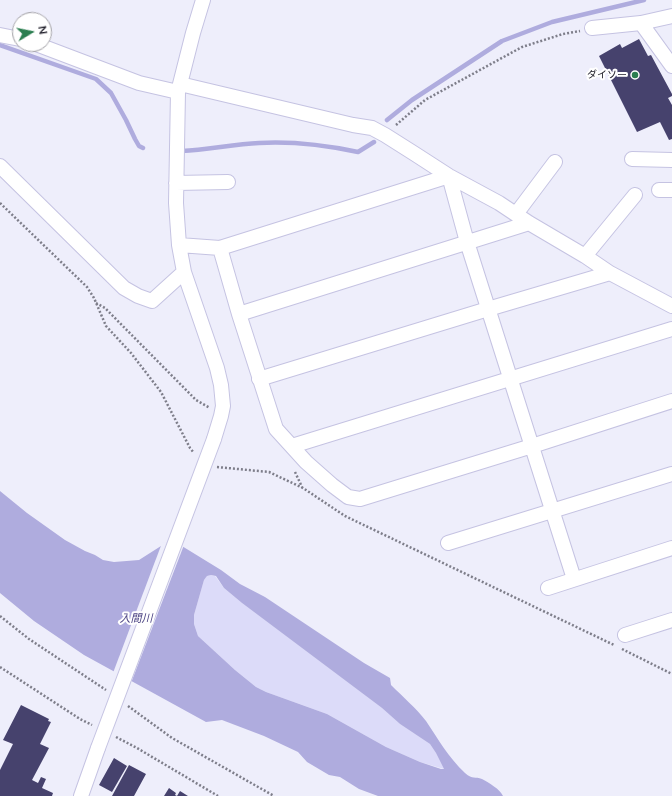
<!DOCTYPE html>
<html>
<head>
<meta charset="utf-8">
<style>
  body { margin:0 }
  #map { position:relative; width:672px; height:796px; overflow:hidden; background:#eeeefb; font-family:Lato,sans-serif }
  canvas { display:block }
  .north { position:absolute; left:12px; top:12px; width:40px; height:40px; box-sizing:border-box; background:#fff; border:1px solid #a4a3a8; border-radius:50%; rotate:80deg; font-size:11px; font-weight:700; line-height:16px; text-align:center; color:#1b1a25 }
  .north::after { content:''; display:block; margin:auto; width:14px; height:18px; background:#2b7e50; clip-path:polygon(50% 0,100% 100%,50% 72%,0 100%) }
</style>
</head>
<body>
<div id="map">
<canvas width="672" height="796"></canvas>
<div class="north">N</div>
</div>
<script>
const ctx = document.querySelector('canvas').getContext('2d');
ctx.lineJoin = 'round';
function fill(path, color) { ctx.fillStyle = color; ctx.fill(path, 'evenodd'); }
function trace(path, color, width, dash) { ctx.strokeStyle = color; ctx.lineWidth = width; ctx.lineCap = dash ? 'butt' : 'round'; ctx.setLineDash(dash || []); ctx.stroke(path); }
function write(font, color, halo, rows, align = 'center') {
  ctx.font = font + ' Lato,"Noto Sans JP",sans-serif'; ctx.lineWidth = 4; ctx.setLineDash([]); ctx.textBaseline = 'middle'; ctx.strokeStyle = halo; ctx.fillStyle = color; for (const [text, x, y, turn = 0] of rows) {
    ctx.save(); ctx.translate(x, y); ctx.rotate((+turn || 0) * Math.PI / 180); ctx.textAlign = isNaN(turn) ? turn : align; if (halo) ctx.strokeText(text, 0, 0); ctx.fillText(text, 0, 0); ctx.restore();
  }
}
fill(new Path2D(`
  M211,575L215,576L224,588L242,603L382,708L400,724L430,744L436,753L444,769L420,762L386,747L327,714L266,692L256,687L235,670L198,636L194,624V615L204,580L207,576Z`), '#dcdbf9');
fill(new Path2D(`
  M0,491L27,513L65,540L85,551L95,555L103,560L114,562L139,560L161,546L171,543H177L221,570L240,584L265,597L364,663L390,678L391,685C403,697 416,708 426,721C438,739 449,758 465,773C473,780 475,776 482,779C489,783 500,789 503,796H378L359,789L340,777L329,775L307,762L298,752L264,736L222,720L206,722L84,655L34,621L0,593ZM211,575L216,576L224,588L242,603L382,708L400,724L430,744L436,753L444,769H441L420,762L386,747L327,714L266,692L256,687L235,670L198,636L194,624V615L204,580L207,576Z`), '#afacde');
fill(new Path2D(`
  M171,541H177L184,545L131,683L113,673L162,543Z`), '#eeeefb');
trace(new Path2D(`
  M0,45L96,79L111,93L126,120L135,139L139,146L143,148
  M387,120L412,100L502,41L552,22L644,0
  M182,151C208,150 233,144 259,143C293,141 325,145 358,152L374,142`), '#afacde', 4.5);
fill(new Path2D(`
  M639,39L648,56L651,55L672,94V96L668,98L672,105V139L669,140L660,122L637,132L599,56L620,44L622,48Z
  M21,705L49,719L48,721L51,722L40,744L49,748L32,780L38,783L41,777L46,779L42,788L53,793L52,796H0V770L13,744L3,740Z
  M114,758L127,766L112,792L99,785Z
  M129,765L146,774L134,796H112Z
  M169,788L176,793L175,795L177,796L180,791L188,796H164Z`), '#46426d');
const minor = new Path2D(`
  M203,0L193,33L178,92L176,203L179,245L184,272L217,368L221,385L223,406L221,416L214,439
  M641,23L672,66
  M592,28L641,23L672,16
  M0,35L20,39
  M36,44L139,83L178,92
  M180,84L353,125L372,128L385,135L415,154L449,176L499,203L529,223L585,256L610,273L672,306
  M632,159L672,160
  M0,166L124,288L138,296L152,301L184,272
  M176,183L228,182
  M659,190H672
  M516,214L555,162
  M179,245L220,248L449,176L467,242L574,579
  M220,248L239,314L276,429L306,462L332,485L348,497L360,499L532,446L672,401
  M585,256L635,195
  M239,314L529,223
  M259,379L488,309L610,273
  M292,446L672,329
  M448,543L672,474
  M548,588L672,548
  M625,635L672,620
  M81,796L98,748`);
trace(minor, '#c5c3e2', 16);
trace(new Path2D(`
  M396,125L425,100L522,47L563,34L580,31
  M0,203L87,287L94,298L106,326L131,353L161,392L190,448L194,453
  M96,303L105,308L196,400L210,408
  M217,467L269,472L303,488L345,516L614,645
  M295,472L302,487
  M0,616L29,639L106,690
  M622,649L672,674
  M0,667L80,719L92,725
  M128,706L172,738L274,796
  M116,737L137,748L218,796`), '#7e7e8a', 2.5, [2, 2]);
trace(minor, '#fff', 14);
const minorBridge = new Path2D(`
  M98,748L214,439`);
trace(minorBridge, '#c5c3e2', 16, []);
trace(minorBridge, '#fff', 14);
for (const [x, y, r, color] of [
  [635,75,4,"#2b7e50"]
]) { const dot = new Path2D(); dot.arc(x, y, r, 0, 2 * Math.PI); ctx.fillStyle = color; ctx.fill(dot); trace(dot, '#fff', 1.5); }
write('10px', '#1b1a25', '#fff', [
  ["ダイソー",627,75]
], 'right');
write('italic 11px', '#4d4584', '#fff', [
  ["入間川",136,618]
]);
</script>
</body>
</html>
